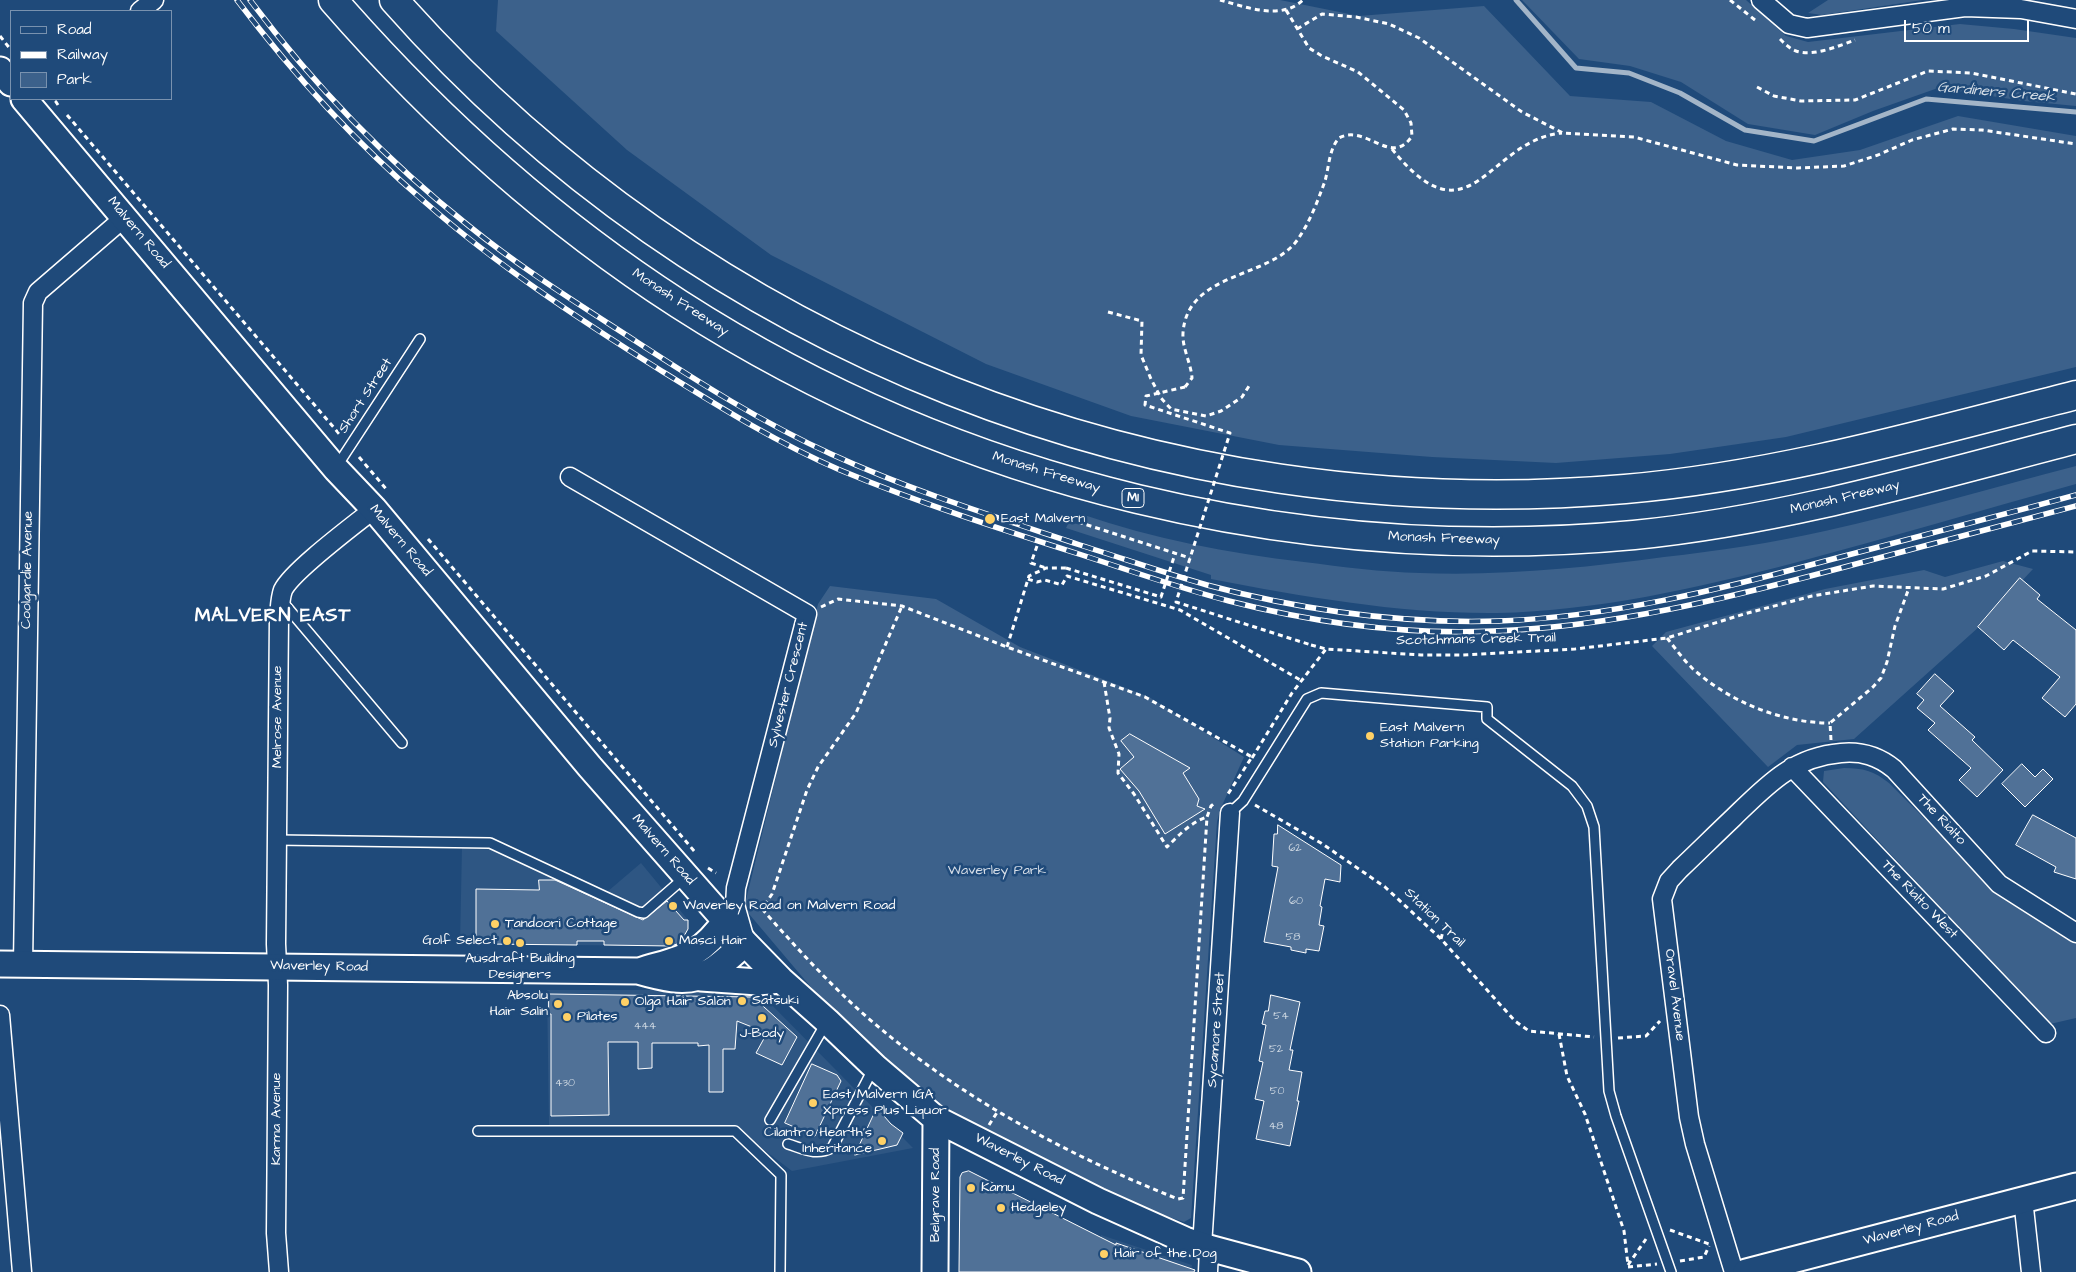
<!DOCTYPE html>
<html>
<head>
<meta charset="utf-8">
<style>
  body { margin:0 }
  #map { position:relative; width:2076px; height:1272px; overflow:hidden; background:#1f4a7a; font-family:"Architects Daughter",sans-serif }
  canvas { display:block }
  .legend { position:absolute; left:10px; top:10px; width:162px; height:90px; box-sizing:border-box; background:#1f4a7a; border:1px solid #7992af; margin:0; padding:6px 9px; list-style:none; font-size:15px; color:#fff }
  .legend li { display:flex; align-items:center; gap:10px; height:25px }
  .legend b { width:25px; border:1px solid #7992af }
  .scale { position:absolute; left:1904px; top:20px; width:125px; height:22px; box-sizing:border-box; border:2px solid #fff; border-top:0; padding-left:6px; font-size:15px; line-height:18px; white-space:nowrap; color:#fff; -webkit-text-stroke:4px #1f4a7a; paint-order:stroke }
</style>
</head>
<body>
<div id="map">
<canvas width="2076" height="1272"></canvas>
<ul class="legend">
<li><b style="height:6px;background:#1f4a7a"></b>Road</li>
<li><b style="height:6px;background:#fff"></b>Railway</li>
<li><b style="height:14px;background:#3c618b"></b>Park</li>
</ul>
<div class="scale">50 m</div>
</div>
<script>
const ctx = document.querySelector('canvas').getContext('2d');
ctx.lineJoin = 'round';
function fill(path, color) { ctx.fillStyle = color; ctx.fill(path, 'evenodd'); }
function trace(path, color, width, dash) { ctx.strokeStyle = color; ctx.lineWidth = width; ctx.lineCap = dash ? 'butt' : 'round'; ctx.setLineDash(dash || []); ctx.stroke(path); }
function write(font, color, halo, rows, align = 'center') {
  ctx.font = font + ' "Architects Daughter",sans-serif'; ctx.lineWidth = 5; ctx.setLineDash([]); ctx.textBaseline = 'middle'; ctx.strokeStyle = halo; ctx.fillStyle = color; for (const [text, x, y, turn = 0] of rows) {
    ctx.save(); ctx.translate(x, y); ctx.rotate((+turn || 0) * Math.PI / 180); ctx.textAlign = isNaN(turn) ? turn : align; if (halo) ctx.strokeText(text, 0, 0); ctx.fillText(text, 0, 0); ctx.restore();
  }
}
fill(new Path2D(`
  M494,840L607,892L641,863L688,920V929L680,943L674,946L460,944L462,846Z
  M547,990H757L913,1148L792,1171L735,1128L549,1125Z
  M1101,1235L1192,1265L1191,1272H1100Z`), '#2e5683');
fill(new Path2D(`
  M498,0H1280L1359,16L1484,6L1570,96L1651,102L1726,141L1792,160L1860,150L1958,116L2076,136V367L1786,437L1670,454L1556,463L1432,457L1279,445L1131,416L986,364L771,255L627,150L496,31Z
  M1522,0H1746L1786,36L1808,42L1960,24L2014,29L2076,38V106L2024,101L1938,88L1873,111L1815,135L1748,124L1681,82L1630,66L1579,59Z
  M1828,0H1923L1822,15L1808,13Z
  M2076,466V484C1982,510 1888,538 1794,563C1697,588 1597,611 1497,613C1401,614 1305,597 1211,579V575L1066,528L1069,522L1077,524L1081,514C1153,539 1228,553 1304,562C1343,567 1381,572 1420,573C1502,576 1583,568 1664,557C1718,551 1772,543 1825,531C1909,512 1992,488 2076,466Z
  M2003,561L2033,569L1980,626L1854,739L1797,745L1768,767L1652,646L1666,632L1825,589L1924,570L1945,577Z
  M830,586L936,599L1020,647L1149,697L1244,757L1220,810L1217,822L1191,1218L1184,1222L1101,1194L939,1109L832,1012L744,908L818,604Z
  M1844,768C1863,768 1874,771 1889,783L1996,890L2076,941V1018L2050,1024L1823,782L1824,771Z`), '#3c618b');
trace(new Path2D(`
  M1516,0L1576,68L1629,73L1680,93L1745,130L1814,141L1926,99L2076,112`), '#a3b5c8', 5);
const building = new Path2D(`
  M2020,578L2040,595L2037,599L2076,630V704L2065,717L2042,698L2060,677L2013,640L2004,650L1978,627Z
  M1935,674L1954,691L1940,706L1975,737L1972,740L2003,770L1977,797L1959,780L1971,768L1928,730L1935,723L1917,708L1924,700L1917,694Z
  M1130,734L1190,768L1183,773L1199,799L1197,806L1205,809L1165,834L1139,791L1120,769L1134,757L1121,741Z
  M2022,764L2035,777L2043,769L2053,779L2025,807L2002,784Z
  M2033,815L2076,838V879L2054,872L2056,867L2016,845Z
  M1278,825L1341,865L1340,882L1325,879L1320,906L1322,907L1319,925L1324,926L1319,951L1306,949V953L1291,950V947L1264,942L1278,867L1272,866L1274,834H1277Z
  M539,880H555L643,920L667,901L684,920H688V929L680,943L671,946L604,945V941H577V945L487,944V940H476V889L539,890Z
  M549,994L753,997L797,1037L782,1065L756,1053L767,1033L737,1021L735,1049H723V1092H709V1045L698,1046V1043H652V1068L638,1069V1042H608L609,1115L551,1116V1014H549Z
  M1271,995L1300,1002L1290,1050H1293L1289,1070L1302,1072L1297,1101H1299L1290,1146L1256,1139L1264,1101L1255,1099L1263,1062L1259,1061L1266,1025L1262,1024L1265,1011H1268Z
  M812,1064L837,1075L841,1081L815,1136L785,1123Z
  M877,1108L891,1124L903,1133L897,1145L855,1155Z
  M969,1171L1116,1245V1243L1195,1270L1194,1272H959L960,1177L962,1173Z`);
fill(building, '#507197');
trace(building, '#fff', 1);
const lane = new Path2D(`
  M337,466L420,339
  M281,600L402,743
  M1230,813L1243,801L1307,699L1321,693L1487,707V719L1572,786L1587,806L1594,827L1609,1091L1616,1116L1671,1272
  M277,840L490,843L638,912L644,913L684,878
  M770,1120L826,1023
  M478,1131H735L781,1175L780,1272
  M788,1144C804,1149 816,1156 832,1148L873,1069`);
const street = new Path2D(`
  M1761,0L1789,24L1807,28L1965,7L2021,9L2076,19
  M140,11L154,0
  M570,477L807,614L736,888L735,905L745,940
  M1792,767L2046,1033
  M23,964L33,303L38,292L125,217
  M0,1015L22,1272
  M2023,1199L2031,1272
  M1202,1246L1230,813
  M279,1272L276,1233L278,985L276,944L279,617C280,608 280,598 283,590C292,571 354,525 374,509
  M1208,1272L1209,1248
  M1734,1272L1695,1144L1689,1117L1662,899L1669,881L1680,869C1698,852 1715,835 1733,818C1766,786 1792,757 1841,753C1862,751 1878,756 1894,769L1999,884L2076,933`);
const secondary = new Path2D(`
  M0,70L11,83
  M24,99L336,469L374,509L590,767L745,943L781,980L827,1021L875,1067L936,1119L1098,1201L1185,1240L1209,1248L1298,1272
  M0,964L638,971C694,987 703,982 745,943
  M639,971C681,958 699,959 726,920
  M701,978L758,982L781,980
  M935,1272L936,1119
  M1746,1272L2076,1186`);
const highway = new Path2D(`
  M333,0C434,116 549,220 679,304C960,485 1302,566 1634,535C1785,520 1930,477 2076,439
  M394,0C703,350 1160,529 1625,489C1778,476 1927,433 2076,395`);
trace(lane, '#fff', 12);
trace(street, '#fff', 21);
trace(secondary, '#fff', 29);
trace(highway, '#fff', 31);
trace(new Path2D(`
  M1220,0C1246,7 1281,21 1303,0
  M1730,0L1755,20
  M1297,29L1322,14L1356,17L1389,24L1419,38L1522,112L1563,133L1634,137L1737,165L1798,168L1844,166L1878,155L1912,140L1953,129L1982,130L2076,144
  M0,36L11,50
  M1780,39C1785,44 1790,49 1796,51C1814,57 1838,46 1855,40
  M1757,87L1774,96L1801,101L1855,100L1928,71L1971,73L2076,94
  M58,105L56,102L60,99
  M67,115L341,436
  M1392,149C1471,247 1487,140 1562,133
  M1108,312L1142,321L1141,355L1151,379L1161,398L1171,409L1206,416L1221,411L1242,397L1249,386
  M1185,387L1192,378C1191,363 1182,348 1183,333C1187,271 1271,279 1298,239C1310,222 1318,200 1325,181C1329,167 1329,149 1339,138C1366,123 1391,168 1412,136L1411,123L1404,110L1358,72L1322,56L1309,48L1286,10
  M359,457L387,490
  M1078,522L1190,558
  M428,539L695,852
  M1037,546L1031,563L1046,568
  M1028,579L1037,582L1045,580L1062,585L1067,576L1180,610L1302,681
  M821,607L838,599L902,606L1007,647L1145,697L1252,757L1226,797
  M1667,638C1675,648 1683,659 1692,668C1728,701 1781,723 1830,723
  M1311,645L1326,649L1421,655H1463L1575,649L1667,638L1744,614L1812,596L1873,586L1943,589L1986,576L2032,551L2076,552
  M1007,647L1029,576L1046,568H1066
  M1104,682L1110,718L1109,728L1119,754L1118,773L1134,794L1167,847C1179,835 1191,822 1207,817
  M1831,740L1830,723L1873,687L1881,678L1887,662L1895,626L1909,588
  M1252,758L1292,693L1326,649
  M1255,805L1321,843L1385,887L1441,939L1515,1021L1529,1031L1594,1037
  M708,868L716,873
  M752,900L762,909L772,894L807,790L818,767L856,713L902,606
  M762,909C796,947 829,984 868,1018C959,1097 1067,1155 1178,1199L1183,1198L1207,817L1211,806L1216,802
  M1441,939L1445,923
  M1559,1034L1567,1076L1585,1114L1624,1231L1628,1265
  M1618,1038L1646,1036L1660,1021
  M989,1125L998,1111
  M1670,1230L1709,1244
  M1680,1261L1704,1257L1709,1246
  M1628,1265L1646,1239
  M1628,1267L1657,1264`), '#fff', 3, [5, 4]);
trace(lane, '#1f4a7a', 9);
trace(street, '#1f4a7a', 18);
trace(secondary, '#1f4a7a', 25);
trace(highway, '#1f4a7a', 28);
const rail = new Path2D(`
  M237,0C293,74 356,143 426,203C498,266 579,319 660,370C718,406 777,443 840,470C919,503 1000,529 1082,555C1131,571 1179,588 1229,601C1315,623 1406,635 1494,631C1611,627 1724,599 1837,569C1917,548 1996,527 2076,506
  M250,0C313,84 387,161 469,226C522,269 580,305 637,342C700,383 763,423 831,454C912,491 996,517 1080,545C1122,558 1164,573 1207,585C1301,610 1401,624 1499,621C1612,617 1721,589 1829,560C1912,538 1994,517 2076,495`);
trace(rail, '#fff', 5.5);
trace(rail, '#1f4a7a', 4, [11]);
trace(new Path2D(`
  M1185,387L1146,396L1145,405L1230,433L1176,602L1311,645
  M1066,568L1161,597L1175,554`), '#fff', 3, [5, 4]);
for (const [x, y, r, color] of [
  [990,519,6,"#ffd166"],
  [1370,736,5,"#ffd166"],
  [673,906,5,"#ffd166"],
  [495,924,5,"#ffd166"],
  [507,941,5,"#ffd166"],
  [669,941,5,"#ffd166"],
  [520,943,5,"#ffd166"],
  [742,1001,5,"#ffd166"],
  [625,1002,5,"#ffd166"],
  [558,1004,5,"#ffd166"],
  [567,1017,5,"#ffd166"],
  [762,1018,5,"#ffd166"],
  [813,1103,5,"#ffd166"],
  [882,1141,5,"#ffd166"],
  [971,1188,5,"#ffd166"],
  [1001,1208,5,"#ffd166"],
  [1104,1254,5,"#ffd166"]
]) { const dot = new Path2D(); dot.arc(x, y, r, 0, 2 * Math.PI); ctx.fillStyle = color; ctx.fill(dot); trace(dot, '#1f4a7a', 2); }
write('11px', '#d3dce5', null, [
  ["62",1295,849],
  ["60",1296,902],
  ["58",1293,938],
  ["54",1281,1017],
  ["444",645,1027],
  ["52",1276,1050],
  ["430",565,1084],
  ["50",1277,1092],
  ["48",1276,1127]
]);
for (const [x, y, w] of [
  [1133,498,22]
]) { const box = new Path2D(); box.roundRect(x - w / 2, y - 9.5, w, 19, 4); ctx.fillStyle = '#1f4a7a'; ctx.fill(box); trace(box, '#fff', 1); }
write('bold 12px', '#fff', null, [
  ["M1",1133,498]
]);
write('14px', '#fff', '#1f4a7a', [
  ["Malvern Road",138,233,50],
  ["Monash Freeway",680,303,33],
  ["Short Street",366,396,-57],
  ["Monash Freeway",1046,473,17],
  ["Monash Freeway",1845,498,-13],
  ["Monash Freeway",1444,539,2],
  ["Malvern Road",400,541,50],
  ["Coolgardie Avenue",28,570,-89],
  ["Scotchmans Creek Trail",1476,640,-1],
  ["Sylvester Crescent",789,685,-76],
  ["Melrose Avenue",278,717,-90],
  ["The Rialto",1941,820,47],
  ["Malvern Road",663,850,49],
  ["The Rialto West",1919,900,46],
  ["Station Trail",1434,918,44],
  ["Waverley Road",319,967,1],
  ["Oravel Avenue",1674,995,83],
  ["Sycamore Street",1217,1030,-86],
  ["Karma Avenue",277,1119,-90],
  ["Waverley Road",1019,1160,27],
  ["Belgrave Road",936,1195,-90],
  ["Waverley Road",1911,1229,-15]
]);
write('14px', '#fff', '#1f4a7a', [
  ["East Malvern",1001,519],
  ["East Malvern",1380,728],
  ["Station Parking",1380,744],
  ["Waverley Road on Malvern Road",683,906],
  ["Tandoori Cottage",505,924],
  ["Golf Select",497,941,"right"],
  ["Masci Hair",679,941],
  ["Ausdraft Building",520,959,"center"],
  ["Designers",520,975,"center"],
  ["Absolu",548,996,"right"],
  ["Hair Salin",548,1012,"right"],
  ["Satsuki",752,1001],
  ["Olga Hair Salon",635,1002],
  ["Pilates",577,1017],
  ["J-Body",762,1034,"center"],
  ["East Malvern IGA",823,1095],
  ["Xpress Plus Liquor",823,1111],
  ["Cilantro Hearth's",872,1133,"right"],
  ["Inheritance",872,1149,"right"],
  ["Kamu",981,1188],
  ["Hedgeley",1011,1208],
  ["Hair of the Dog",1114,1254]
], 'left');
write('14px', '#d8dfe8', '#1f4a7a', [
  ["Waverley Park",997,871]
]);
write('italic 15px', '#d8e0e8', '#1f4a7a', [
  ["Gardiners Creek",1996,93,5]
]);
ctx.letterSpacing = '1px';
write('bold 19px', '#fff', '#1f4a7a', [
  ["MALVERN EAST",273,617]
]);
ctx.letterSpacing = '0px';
</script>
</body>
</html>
